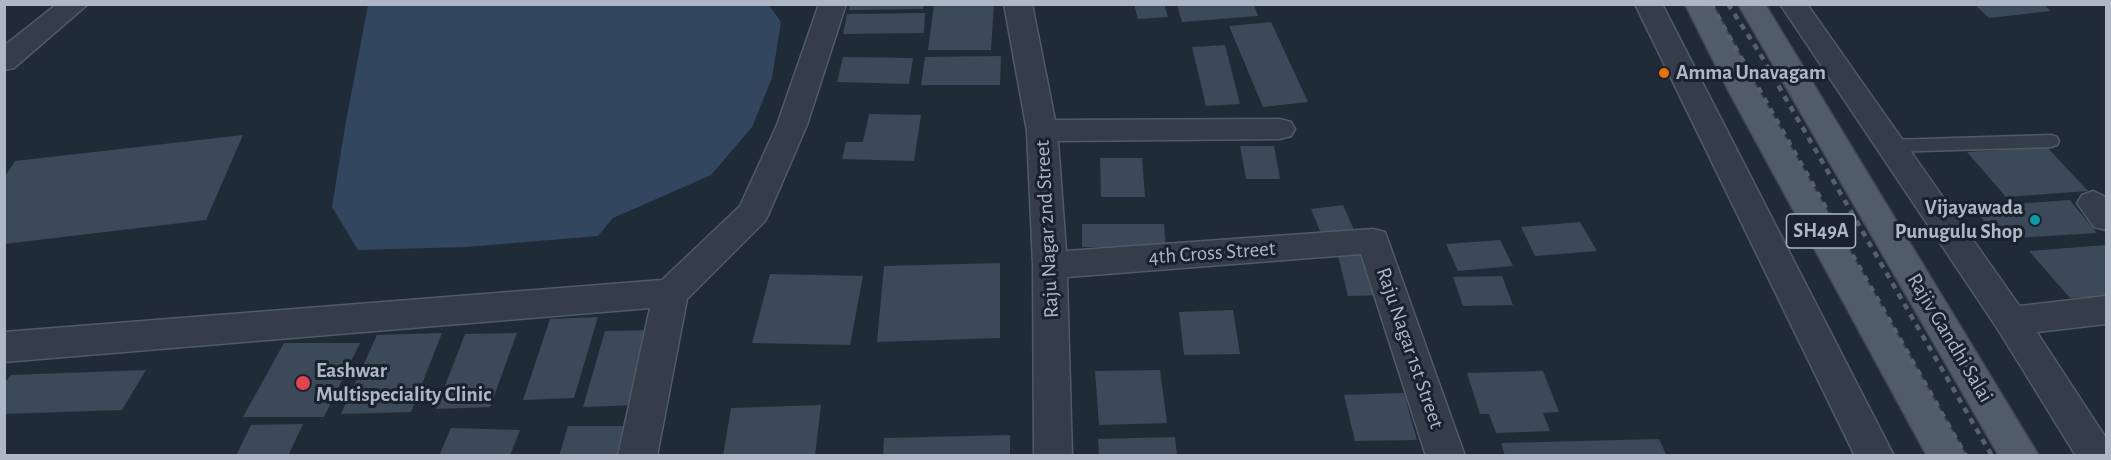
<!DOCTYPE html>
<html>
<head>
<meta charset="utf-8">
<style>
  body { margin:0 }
  #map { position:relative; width:2111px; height:460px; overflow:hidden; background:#202b38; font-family:"Alegreya Sans",sans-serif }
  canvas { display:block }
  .frame { position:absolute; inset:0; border:6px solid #aeb7c5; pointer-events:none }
</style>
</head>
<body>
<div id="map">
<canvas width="2111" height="460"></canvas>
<div class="frame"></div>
</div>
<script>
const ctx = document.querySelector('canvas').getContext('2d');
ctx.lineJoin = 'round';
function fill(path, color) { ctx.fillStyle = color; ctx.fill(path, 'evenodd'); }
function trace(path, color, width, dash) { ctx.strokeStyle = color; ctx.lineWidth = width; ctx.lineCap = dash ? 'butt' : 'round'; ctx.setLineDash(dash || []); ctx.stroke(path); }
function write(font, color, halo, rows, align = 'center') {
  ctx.font = font + ' "Alegreya Sans",sans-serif'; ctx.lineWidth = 6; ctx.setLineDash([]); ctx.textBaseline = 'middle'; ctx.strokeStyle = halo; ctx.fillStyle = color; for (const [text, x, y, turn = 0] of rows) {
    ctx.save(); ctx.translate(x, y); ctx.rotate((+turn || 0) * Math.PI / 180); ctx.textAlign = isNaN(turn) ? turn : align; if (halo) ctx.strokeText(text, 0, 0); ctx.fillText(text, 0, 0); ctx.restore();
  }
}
fill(new Path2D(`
  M768,4L781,22L772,78L752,127L711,175L613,218L598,236L466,247L358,250L332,207L345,127L368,5Z`), '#334660');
fill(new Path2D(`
  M850,4H924L923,9L849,10Z
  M934,4H994L991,50H928Z
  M1134,4H1164L1168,17L1138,19Z
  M1974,4H2043L2051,11L1989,18Z
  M1177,5H1254L1258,16L1182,22Z
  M925,13L924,33L843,34L847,14Z
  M1271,22L1308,102L1263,107L1229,26Z
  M1225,45L1240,104L1206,106L1192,47Z
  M1001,56L1000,85H921L925,57Z
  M843,57L913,58L909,84L837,82Z
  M869,114L921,115L914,161L842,159L846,142H863Z
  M243,135L206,220L4,244V178L15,161Z
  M1240,146H1274L1280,179H1246Z
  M2047,147L2088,191L2006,197L1967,152Z
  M1100,158H1142L1145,197H1101Z
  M2070,200L2097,233L1998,239L1973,207Z
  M1343,205L1358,239L1325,243L1311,209Z
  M1580,222L1597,251L1535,256L1521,227Z
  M1082,224H1164L1166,247H1082Z
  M1500,240L1513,266L1458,271L1446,244Z
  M2106,245V296L2070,298L2029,251Z
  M1369,247L1383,295L1348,296L1336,248Z
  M1000,263V338L877,342L884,266Z
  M770,274L863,276L850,345L752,343Z
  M1502,276L1513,305L1463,306L1453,277Z
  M1233,310L1240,354L1184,355L1179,312Z
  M598,317L574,398L523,400L550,319Z
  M660,330L641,405L583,407L605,331Z
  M442,333L411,412L341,414L377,335Z
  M517,333L490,407L436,409L465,334Z
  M284,343H360L324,417H243Z
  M146,370L122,410L4,414V384L11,375Z
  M1160,370L1167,423L1099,425L1095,371Z
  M1543,371L1559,412L1543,413L1550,431L1496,433L1489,414H1480L1467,373Z
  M1404,393L1417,440L1355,441L1344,395Z
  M821,405L815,456H723L731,408Z
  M303,424L288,456H236L251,425Z
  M568,426H642L634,456H559Z
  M451,428L520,430L510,456H439Z
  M1010,435V456H883L884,438Z
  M1175,437L1177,456H1099L1098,439Z
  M1659,439L1667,456H1505L1501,443Z`), '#3c4958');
const service = new Path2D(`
  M2051,135L2057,137L2059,141L2057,145L2051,147L1891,152L1885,150L1883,146L1885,142L1891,140Z`);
const minor = new Path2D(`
  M1004,4H1032L1055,120L1280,119L1291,122L1295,129L1291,136L1280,139L1058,141L1066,251L1373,229L1385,232L1465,456H1426L1361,254L1067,277L1072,456H1034L1033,265L1027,131Z
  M2093,191L2106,197V230L2094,227L2077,203L2082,195Z
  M2106,296V324L2011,335L1999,331L1993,321L1999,311L2011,307Z`);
const tertiary = new Path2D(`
  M57,4H88L14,68L4,70V46Z
  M819,4H846L807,125L769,213L765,221L687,299L657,456H618L650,308L4,362V332L662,280L740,206L777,125Z
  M1635,4H1662L1894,456H1855Z
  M1780,4H1807L2023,311L2106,438V456H2076L1999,331Z`);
const primary = new Path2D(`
  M1685,4H1712L1758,90L1966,456H1927L1728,90Z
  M1738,4H1765L2039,456H1999Z`);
trace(service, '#515a66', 3);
trace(minor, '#515a66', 3);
trace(tertiary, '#515a66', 3);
trace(primary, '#3d4652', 3);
fill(service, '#343d49');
fill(minor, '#343d49');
fill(tertiary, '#343d49');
fill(primary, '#515c69');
trace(new Path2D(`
  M1711,4L1966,456
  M1728,4L1759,52L1992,456`), '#556170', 4.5, [6, 6]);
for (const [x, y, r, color] of [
  [1664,73,6,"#e8710a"],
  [2035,220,6,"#0f9aa8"],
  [303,383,8,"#e0444e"]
]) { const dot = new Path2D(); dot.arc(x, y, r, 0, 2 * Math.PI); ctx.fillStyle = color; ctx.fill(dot); trace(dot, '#19222d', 2); }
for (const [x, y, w] of [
  [1821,231,69]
]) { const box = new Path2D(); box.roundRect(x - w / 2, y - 17, w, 34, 4.5); ctx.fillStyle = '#19222d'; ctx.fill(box); trace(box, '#aeb7c5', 1.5); }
write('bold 20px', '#aeb7c5', null, [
  ["SH49A",1821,231]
]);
write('bold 21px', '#aeb7c5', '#19222d', [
  ["Amma Unavagam",1676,73],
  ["Vijayawada",2023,208,"right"],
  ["Punugulu Shop",2023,232,"right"],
  ["Eashwar",316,371],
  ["Multispeciality Clinic",316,395]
], 'left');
write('21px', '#aeb7c5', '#19222d', [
  ["Raju Nagar 2nd Street",1047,229,-93],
  ["4th Cross Street",1212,253,-4],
  ["Rajiv Gandhi Salai",1950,338,59],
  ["Raju Nagar 1st Street",1410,348,71]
]);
</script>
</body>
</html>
